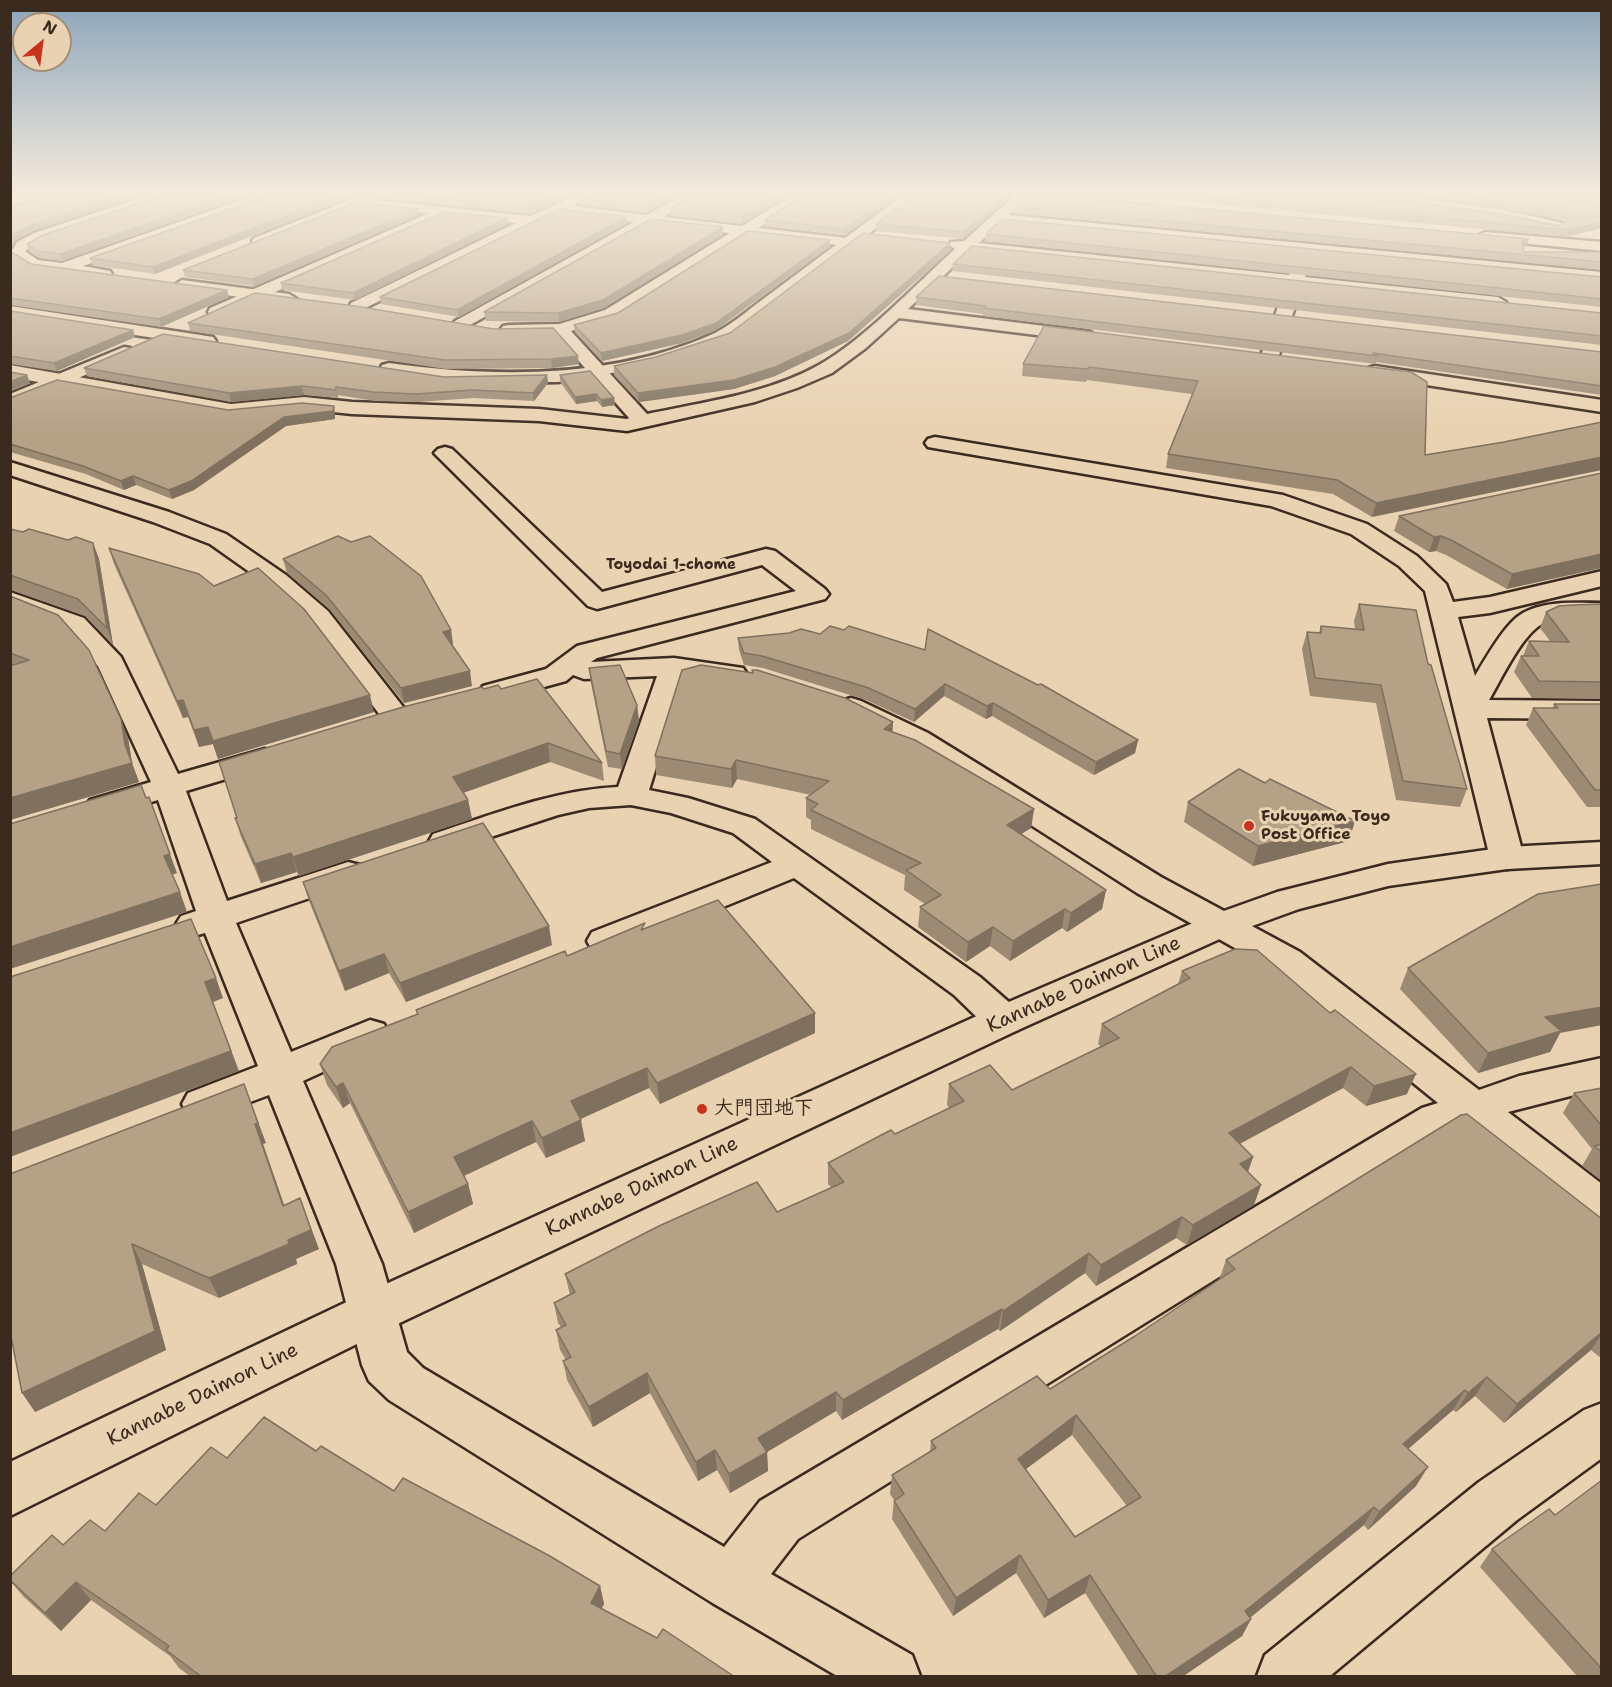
<!DOCTYPE html>
<html>
<head>
<meta charset="utf-8">
<style>
  body { margin:0 }
  #map { position:relative; width:1612px; height:1687px; overflow:hidden; background:#e9d2b2; font-family:"Shantell Sans",sans-serif }
  canvas { display:block }
  .frame { position:absolute; inset:0; border:12px solid #3b2a1e; pointer-events:none }
  .north { position:absolute; left:12px; top:12px; width:60px; height:60px; box-sizing:border-box; background:#e9d2b2; border:2px solid #a38f77; border-radius:50%; rotate:29deg; font-size:16px; font-weight:700; line-height:24px; text-align:center; color:#3b2a1e }
  .north::after { content:''; display:block; margin:auto; width:21px; height:27px; background:#c8321e; clip-path:polygon(50% 0,100% 100%,50% 72%,0 100%) }
</style>
</head>
<body>
<div id="map">
<canvas width="1612" height="1687"></canvas>
<div class="frame"></div>
<div class="north">N</div>
</div>
<script>
const ctx = document.querySelector('canvas').getContext('2d');
ctx.lineJoin = 'round';
function trace(path, color, width, dash) { ctx.strokeStyle = color; ctx.lineWidth = width; ctx.lineCap = dash ? 'butt' : 'round'; ctx.setLineDash(dash || []); ctx.stroke(path); }
function fill(path, color) { ctx.fillStyle = color; ctx.fill(path, 'evenodd'); }
function write(font, color, halo, rows, align = 'center') {
  ctx.font = font + ' "Shantell Sans","Klee One",sans-serif'; ctx.lineWidth = 6; ctx.setLineDash([]); ctx.textBaseline = 'middle'; ctx.strokeStyle = halo; ctx.fillStyle = color; for (const [text, x, y, turn = 0] of rows) {
    ctx.save(); ctx.translate(x, y); ctx.rotate((+turn || 0) * Math.PI / 180); ctx.textAlign = isNaN(turn) ? turn : align; if (halo) ctx.strokeText(text, 0, 0); ctx.fillText(text, 0, 0); ctx.restore();
  }
}
const minor = new Path2D(`
  M152,194H172L170,197L44,239L25,251L38,260L62,263L258,194H278L276,197L83,266L110,271L112,274L110,277L104,279L29,267L10,254L17,242L34,233Z
  M365,194H384L375,200L530,216L579,194L586,198L573,206L647,215L684,194H701L664,217L742,226L794,194H810L759,228L847,238L854,242L852,245L847,246L748,235L617,318L571,331L647,414C704,402 767,394 819,365C865,339 915,285 955,249L949,245L951,242L964,241L1016,194H1031L1009,215L1602,272V282L1001,223L979,243L1289,275L1294,264L1300,262L1308,267L1305,277L1498,297L1506,302L1498,307L1302,286L1278,358L1275,362H1263L1260,358L1286,284L970,251L908,309L1085,331L1091,332L1094,336L1091,340L1085,341L899,318L866,348L832,373L797,388L755,402L627,431L539,421L352,414L304,409L231,416L10,377V365L231,404L304,397L352,402L539,409L627,419L629,418L555,334L509,335L503,334L500,330L503,326L509,325L559,324L605,310L730,233L651,224L461,330L455,329L452,325L455,321L634,222L559,213L357,312L349,307L351,303L516,223L359,206L264,244H254L252,241L254,238Z
  M1312,194C1396,194 1481,202 1562,223L1564,226L1557,230C1479,211 1399,205 1319,198Z
  M1485,232L1602,242V251L1480,239L1478,236Z
  M182,280L289,294L297,299L289,304L176,288L174,285Z
  M1375,366L1602,400V412L1368,376L1366,372L1368,368Z
  M935,437L1283,495L1367,524L1417,556L1446,584L1453,602L1490,597L1602,571V586L1490,613L1458,617L1475,676C1486,658 1505,623 1523,613C1546,600 1577,603 1602,603V619C1584,619 1563,616 1546,622C1523,631 1501,680 1489,700L1602,701V719L1487,718L1524,858L1519,866L1507,869L1495,866L1490,858L1425,591L1399,566L1351,534L1271,506L928,447L925,443L928,439Z
  M445,447L452,449L602,592L766,549L775,551L825,589L829,594L825,599L597,658L591,662L674,658L743,668L747,674L743,680L733,682L684,677L649,790L688,798L755,819L980,977L1018,1010L1023,1020L1018,1030L1004,1034L990,1030L954,995L794,878L618,950L605,953L592,950L587,941L592,932L772,862L733,833L671,813L631,805L589,808L558,815L457,848L445,851L433,848L429,841L433,834C494,814 554,790 618,787L657,676L584,679L573,675L566,681L493,701L483,698L479,692L483,686L546,669L577,646L796,591L762,565L597,609L588,606L438,457L434,453L438,449Z
  M10,462L169,512L226,534L286,575L328,611L411,717L406,723L396,726L386,723L310,623L268,585L210,544L153,522L10,475Z
  M10,592L84,618L121,657L178,774L265,749L276,752L280,758L276,764L186,791L227,901L348,862L360,865L365,873L360,881L236,923L291,1052L370,1020L384,1024L389,1034L384,1044L303,1081L382,1264L407,1352L423,1368L724,1547L760,1501L1422,1108L1438,1103L1274,970L1137,893L906,745L841,713L837,707L841,701L851,698L861,701L928,733L1161,877L1300,952L1479,1090L1519,1076L1602,1058V1088L1508,1112L1602,1184V1228L1586,1223L1467,1126L1452,1132L798,1539L771,1574L912,1655L920,1676H837L711,1602L389,1400L369,1381L362,1365L336,1264L269,1095L202,1120L188,1115L182,1104L188,1093L258,1066L205,933L194,936L181,932L176,924L181,916L196,911L158,800L101,817L90,814L85,807L90,800L151,782L98,666L66,630L10,609Z
  M1602,1403V1458L1517,1520L1330,1676H1257L1265,1655L1479,1482L1584,1410Z`);
const tertiary = new Path2D(`
  M905,194H921L729,340L690,355L642,368L558,382L473,383L389,375L382,373L380,369L382,365L389,363C496,378 614,379 715,333C735,323 755,304 774,291C818,258 861,226 905,194Z
  M443,207L448,208L450,211L448,214L222,316H210L208,312L210,308Z
  M10,306L207,336L213,337L216,341L213,345L207,346L10,316Z
  M124,347L130,348L133,352L130,356L10,407V394Z`);
const primary = new Path2D(`
  M1602,842V864L1507,869L1388,886L1299,909L1233,933L1018,1030L389,1328L10,1516V1462L355,1298L990,1010L1207,917L1277,892L1388,864L1507,847Z`);
trace(minor, '#3b2a1e', 5);
trace(tertiary, '#3b2a1e', 5);
trace(primary, '#3b2a1e', 5);
fill(minor, '#e9d2b2');
fill(tertiary, '#e9d2b2');
fill(primary, '#e9d2b2');
fill(new Path2D(`
  M166,194H252L62,261L39,258L29,251L27,244Z
  M273,194H359L155,274L92,265L90,258Z
  M381,194H573L530,214L381,198Z
  M582,194H679L647,213L580,205L579,198L583,195Z
  M695,194H790L741,224L671,216L670,209Z
  M805,194H901L845,235L765,226V220Z
  M917,194H1013L963,239L876,231V224Z
  M1108,194H1320L1559,226L1564,223L1563,221L1532,214L1438,198L1372,194H1545L1602,204L1567,237Z
  M1580,194H1602V198Z
  M1015,207L1527,246L1523,247L1524,252H1602V270L1014,213Z
  M419,215L254,286L185,277L183,270Z
  M626,217L627,223L459,317L381,304L380,297Z
  M508,224L355,300L282,290L281,283Z
  M723,234L604,308L559,322L486,321L484,312Z
  M986,234L1602,277V307L985,241Z
  M830,240V246L716,330L682,343L602,361L575,332L574,325L618,313Z
  M950,243V251L848,341L775,376L734,389L639,402L614,375V366L656,357L730,333Z
  M10,251L31,264L227,290L229,297L161,327L10,305Z
  M953,264L1602,313V345L952,271Z
  M255,293L579,364L552,368L446,369L190,331L188,323Z
  M916,297L1602,352V395L1376,362V364L983,316V314L916,305Z
  M10,311L135,337L57,371L10,364Z
  M1023,364L1427,382L1372,517L1333,494L1166,468L1168,454L1192,394L1087,380L1086,382L1022,376Z
  M84,368L444,377L547,375L548,383L534,401L473,398L418,402L375,401L338,395V398L304,395L231,402L87,376Z
  M560,375L614,398L615,405L602,407L597,401L576,404L560,382Z
  M10,398L228,410L334,406L335,415V419L286,426L194,490L172,499L136,485L124,490L86,474L10,452Z
  M1602,473L1507,589L1446,555L1436,551L1429,552L1394,531L1399,516Z
  M10,529L23,532L68,540L93,543L99,559L113,645L85,616L11,590Z
  M109,548L374,712L218,759L213,744L199,747L188,717L183,718L114,564Z
  M283,559L451,630L453,645H452L472,686L404,703L330,610L287,573Z
  M10,596L128,738L132,763L139,782L10,820Z
  M1359,604L1428,664L1467,789L1460,807L1396,800L1376,703L1310,696L1302,649L1307,632L1319,633L1321,626L1355,629L1354,621Z
  M1602,604V699L1532,698L1514,672L1521,656H1523L1529,641H1550L1540,628L1546,612Z
  M789,633L1138,740L1135,753L1094,775L992,716L986,719L944,696L914,722L866,700L763,668L744,665L739,650L738,638Z
  M589,668L637,705L639,721L622,769L608,767L591,683Z
  M752,670L893,722L892,732L1034,809L1031,828L1021,834L1106,890L1102,909L1067,932L1062,928L1010,961L990,946L966,962L918,927L920,907L925,904L904,890L905,875L811,829V820L806,817V798L811,795L737,779L732,788L656,775L655,756L752,673Z
  M484,689H501L602,763L604,781L550,762L463,793L468,800L472,819L299,876L297,872L261,883L241,837L235,818Z
  M1554,704H1602V807H1587L1526,725L1533,708H1553Z
  M1188,802L1349,841L1253,866L1184,822Z
  M303,882L552,945L406,1002L389,973L345,991L309,901Z
  M646,928L815,1013V1033L660,1104L649,1088L580,1119L585,1141L546,1158L536,1142L464,1176L468,1184L473,1204L414,1233L350,1103L343,1108L327,1085L320,1064L417,1014L416,1010Z
  M1408,968L1560,1033L1550,1052L1478,1073L1400,989Z
  M1182,971L1407,1094L1366,1106L1343,1088L1240,1144L1253,1157L1248,1172L1254,1205L1187,1245L1176,1238L1096,1286L1085,1273L1000,1331L998,1329L842,1420L836,1411L767,1452L768,1471L730,1493L717,1470L698,1481L650,1393L593,1427L567,1380L563,1361L566,1360L560,1350L556,1330L561,1327L558,1323L554,1303L570,1295L565,1274L777,1212L832,1188L828,1184V1163L895,1134L950,1108L947,1105L949,1084L1012,1090L1101,1047L1098,1044L1102,1024L1178,984Z
  M1602,1088V1181L1582,1166L1592,1149L1563,1113L1574,1093Z
  M266,1143L263,1144L284,1205L319,1249L296,1259L297,1264L219,1298L142,1264L166,1350L35,1412L10,1174Z
  M1602,1219V1359L1591,1350L1504,1423L1475,1396L1456,1412L1453,1410L1408,1449L1416,1486L1368,1530L1364,1525L1250,1618L1251,1619L1242,1636L1182,1677H1139L1085,1593L1044,1618L1016,1573L953,1616L892,1519L894,1500L890,1494L892,1475L930,1452L931,1441L1050,1389L1135,1336L1219,1280L1226,1260ZM1072,1435L1127,1506L1075,1537L1025,1469Z
  M316,1451L394,1491L600,1586L604,1604L601,1609L657,1638L735,1677H191L179,1668L170,1656L91,1600L61,1631L24,1597L10,1581L63,1545L105,1531L156,1505L227,1458Z
  M1602,1480V1677H1578L1480,1567L1492,1549L1555,1515Z`), '#9c8a73');
fill(new Path2D(`
  M10,194H32L10,201Z
  M125,194H145L33,231L16,240L10,250V239L14,234L31,225Z
  M233,194H252L62,261L60,254Z
  M342,194H359L155,274L153,267Z
  M559,194H573L530,214L529,207Z
  M668,194H679L647,213L646,206Z
  M780,194H790L741,224V217Z
  M893,194H901L845,235V229Z
  M1007,194H1013L963,239L964,232Z
  M418,209L419,215L254,286L253,279Z
  M626,217L627,223L459,317L457,310Z
  M507,218L508,224L355,300L353,293Z
  M1602,222V228L1567,237L1569,230Z
  M723,227V234L604,308L559,322L558,313Z
  M1529,239L1527,246L1520,248L1522,241Z
  M830,240V246L716,330L682,343L602,361L601,353Z
  M950,243V251L848,341L775,376L734,389L639,402L638,393Z
  M227,290L229,297L161,327L159,319Z
  M133,330L135,337L57,371L54,363Z
  M578,356L579,364L552,368L551,359Z
  M27,375L30,383L10,391V382Z
  M547,375L548,383L534,401L533,393Z
  M302,386L304,395L231,402L229,393Z
  M596,394L597,401L576,404L575,397Z
  M614,398L615,405L602,407L601,400Z
  M334,406L335,415V419L286,426L194,490L172,499L169,490L284,417Z
  M1602,457V470L1372,517L1376,503Z
  M133,476L136,485L124,490L121,481Z
  M1441,536L1436,551L1429,552L1434,537Z
  M93,543L99,559L113,645L107,628Z
  M1602,554V568L1507,589L1512,574Z
  M451,630L453,645L445,647L443,632Z
  M470,671L472,686L404,703L401,688Z
  M945,684L944,696L914,722L915,709Z
  M370,695L374,712L218,759L213,744L199,747L194,730L208,727Z
  M183,700L188,717L183,718L177,701Z
  M993,703L992,716L986,719L987,706Z
  M637,705L639,721L622,769L620,754Z
  M121,719L128,738L132,763L139,782L10,820V798L125,745Z
  M893,722L892,740L884,729Z
  M1138,740L1135,753L1094,775L1096,762Z
  M548,743L550,762L457,795L453,777Z
  M736,760L737,779L732,788L731,769Z
  M149,797L177,873L172,875L164,856Z
  M468,800L472,819L299,876L293,857Z
  M1034,809L1031,828L1005,844L1007,825Z
  M1355,821L1349,841L1253,866L1258,846Z
  M291,853L297,872L261,883L255,864Z
  M1106,890L1102,909L1067,932L1071,913Z
  M180,892L187,912L10,969V947Z
  M1065,909L1062,928L1010,961L1013,941Z
  M549,926L552,945L406,1002L400,983Z
  M993,927L990,946L966,962L968,942Z
  M384,954L389,973L345,991L339,971Z
  M216,978L223,998L213,1002L239,1071L10,1157V1133L205,982Z
  M1602,1007V1025L1560,1033L1550,1052L1478,1073L1488,1053L1545,1017Z
  M815,1013V1033L660,1104L657,1083Z
  M1351,1067L1343,1088L1222,1153L1229,1133Z
  M647,1068L649,1088L574,1122L571,1101Z
  M1416,1074L1407,1094L1366,1106L1374,1086Z
  M343,1083L350,1103L343,1108L336,1087Z
  M244,1084L266,1143L263,1144L291,1225L283,1206L255,1124Z
  M581,1120L585,1141L546,1158L542,1138Z
  M532,1121L536,1142L459,1178L454,1157Z
  M1253,1157L1246,1177L1240,1164Z
  M468,1184L473,1204L414,1233L408,1212Z
  M1261,1185L1254,1205L1187,1245L1193,1225Z
  M300,1198L319,1249L296,1259L297,1264L219,1298L209,1278L288,1240Z
  M1182,1217L1176,1238L1096,1286L1101,1265Z
  M132,1244L142,1264L166,1350L35,1412L22,1393Z
  M1089,1253L1085,1273L1000,1331L1003,1311Z
  M1002,1309L998,1329L842,1420L843,1400Z
  M1602,1332V1334L1591,1350L1504,1423L1517,1404Z
  M647,1373L650,1393L593,1427L589,1407Z
  M1487,1377L1475,1396L1456,1412L1468,1393Z
  M1465,1390L1453,1410L1392,1463L1403,1444Z
  M836,1392V1411L767,1452L768,1471L730,1493L729,1474L758,1438Z
  M1076,1415L1072,1435L1014,1478L1018,1459Z
  M715,1450L717,1470L698,1481L696,1462Z
  M1428,1467L1416,1486L1368,1530L1379,1512Z
  M1374,1507L1364,1525L1237,1628L1251,1619L1242,1636L1182,1677H1164Z
  M1020,1555L1016,1573L953,1616L956,1598Z
  M1090,1575L1085,1593L1044,1618L1048,1600Z
  M76,1582L91,1600L61,1631L45,1613Z
  M600,1586L604,1604L595,1621L591,1603Z`), '#7f715e');
const building = new Path2D(`
  M54,194H125L31,225L14,234L10,239V206Z
  M166,194H233L60,254L37,251L27,244L43,235Z
  M273,194H342L153,267L90,258Z
  M396,194H559L529,207Z
  M584,194H668L646,206L579,198Z
  M695,194H780L741,217L670,209Z
  M805,194H893L845,229L765,220Z
  M917,194H1007L964,232L876,224Z
  M1028,194H1043L1529,239L1522,241L1524,252H1602V262L1015,207Z
  M1175,194H1320L1410,202L1500,214L1559,226L1568,220L1565,215L1534,207L1450,194H1545L1602,204V222L1569,230Z
  M357,202L418,209L253,279L183,270Z
  M559,209L626,217L457,310L380,297Z
  M444,212L507,218L353,293L281,283Z
  M651,219L723,227L603,300L558,313L484,312Z
  M1002,219L1602,277V299L986,234Z
  M748,231L830,240L716,323L682,335L601,353L574,325L618,313Z
  M863,233L950,243L849,333L775,367L734,380L638,393L614,366L656,357L730,333Z
  M972,246L1602,313V336L953,264Z
  M10,251L31,264L227,290L159,319L10,298Z
  M939,276L1602,352V386L1373,353L1378,356L984,308L986,306L916,297Z
  M255,293L355,306L494,329L553,328L578,356L551,359L445,360L188,323Z
  M10,311L133,330L54,363L10,356Z
  M1044,326L1411,372L1427,382L1425,455L1504,442L1602,422V457L1376,503L1337,480L1168,454L1198,381L1089,367L1088,369L1023,364Z
  M163,334L444,377L547,375L533,393L472,390L416,394L373,392L336,387V390L302,386L229,393L84,368Z
  M590,371L614,398L601,400L596,394L575,397L560,375Z
  M10,372L27,375L10,382Z
  M57,380L228,410L302,403L334,406L333,411L284,417L191,481L169,490L133,476L121,481L83,466L10,444V398Z
  M1602,473V554L1512,574L1451,540L1441,536L1434,537L1399,516Z
  M10,529L23,532L29,529L68,540L76,537L93,543L107,628L78,599L10,575Z
  M338,536L351,542L370,536L421,576L451,630L443,632L470,671L401,688L326,595L283,559Z
  M109,548L199,574L214,586L258,568L304,609L370,695L213,741L208,727L194,730L183,700L177,701Z
  M10,596L58,615L89,650L121,719L125,745L132,763L10,798V666L29,660L10,653Z
  M1359,604L1416,610L1428,664L1431,665L1467,789L1403,781L1381,685L1315,678L1307,632L1321,633V626L1364,630Z
  M1602,604V682L1539,681L1521,656H1539L1529,641L1569,642L1546,612L1559,606L1573,605Z
  M830,626L844,630L849,626L925,650L928,629L1038,685L1041,684L1138,740L1096,762L993,703L987,706L945,684L915,709L866,687L762,656L744,653L738,638L789,633L801,629L820,634Z
  M620,665L637,705L620,754L606,751L589,668Z
  M701,665L753,673L752,670H757L845,698L893,722L884,729L915,740L1034,809L1007,825L1106,890L1071,913L1065,909L1013,941L993,927L968,942L920,907L941,895L906,870L921,863L811,810L818,804L806,798L829,781L736,760L731,769L655,756L682,670Z
  M537,679L602,763L548,743L453,777L468,800L293,857L291,853L255,864L235,818H237L219,762L403,707L482,687L484,689L498,685L501,689Z
  M1554,704H1602V790H1595L1533,708H1558Z
  M1239,769L1265,783L1270,779L1355,821L1258,846L1188,802Z
  M141,785L146,798L149,797L170,854L164,856L180,892L10,947V824Z
  M483,823L549,926L400,983L384,954L339,971L303,882Z
  M1602,884V1007L1545,1017L1561,1031L1488,1053L1408,968L1538,894Z
  M718,900L815,1013L657,1083L647,1068L571,1101L581,1120L542,1138L532,1121L454,1157L468,1184L408,1212L343,1083L336,1087L320,1064L332,1047L418,1014L416,1010L565,951L567,956L645,923L641,930Z
  M191,919L216,978L205,982L231,1051L10,1133V977Z
  M1235,949L1257,950L1330,1013L1335,1010L1416,1074L1374,1086L1351,1067L1229,1133L1253,1157L1240,1164L1261,1185L1193,1225L1182,1217L1101,1265L1089,1253L1003,1311L1002,1309L843,1400L836,1392L758,1438L767,1452L729,1474L715,1450L696,1462L647,1373L589,1407L563,1361L571,1357L556,1330L566,1325L554,1303L575,1292L565,1274L659,1226L757,1182L777,1212L844,1182L828,1163L891,1130L895,1134L964,1101L949,1084L990,1065L1012,1090L1119,1038L1102,1024L1190,978L1182,971Z
  M244,1084L258,1123L255,1124L283,1206L300,1198L311,1230L288,1240L289,1244L209,1278L132,1244L155,1331L22,1393L10,1331V1174Z
  M1602,1088V1126L1574,1093Z
  M1467,1114L1602,1219V1332L1517,1404L1487,1377L1468,1393L1465,1390L1403,1444L1428,1467L1379,1512L1374,1507L1245,1611L1251,1619L1164,1677H1157L1090,1575L1048,1600L1020,1555L956,1598L894,1501L904,1494L892,1475L936,1448L931,1441L1037,1376L1050,1389L1135,1336L1235,1269L1226,1260L1461,1115ZM1076,1415L1141,1497L1075,1537L1018,1459Z
  M1602,1144V1152L1594,1146Z
  M264,1417L316,1451L321,1446L394,1491L403,1478L548,1555L600,1586L591,1603L657,1638L663,1629L735,1677H202L166,1650L169,1646L76,1582L45,1613L10,1580V1576L52,1535L63,1545L90,1520L105,1531L139,1493L156,1505L211,1447L227,1458Z
  M1602,1480V1669L1492,1549L1549,1509L1555,1515Z`);
fill(building, '#b5a186');
trace(building, '#7f715e', 1.5);
const sky = ctx.createLinearGradient(0, 0, 0, 430);
sky.addColorStop(0, '#8ca5ba');
sky.addColorStop(0.45, '#f5ebdc');
sky.addColorStop(1, '#f5ebdc00');
ctx.fillStyle = sky;
ctx.fillRect(0, 0, 1612, 430);
for (const [x, y, r, color] of [
  [1249,826,6,"#c8321e"],
  [702,1109,6,"#c8321e"]
]) { const dot = new Path2D(); dot.arc(x, y, r, 0, 2 * Math.PI); ctx.fillStyle = color; ctx.fill(dot); trace(dot, '#e9d2b2', 2); }
write('bold 15px', '#3b2a1e', '#e9d2b2', [
  ["Toyodai 1-chome",671,565]
]);
write('bold 16px', '#3b2a1e', '#e9d2b2', [
  ["Fukuyama Toyo",1261,817],
  ["Post Office",1261,835]
], 'left');
write('20px', '#3b2a1e', '#e9d2b2', [
  ["Kannabe Daimon Line",1084,985,-24],
  ["Kannabe Daimon Line",642,1187,-25],
  ["Kannabe Daimon Line",203,1395,-26]
]);
write('bold 20px', '#3b2a1e', '#e9d2b2', [
  ["大門団地下",714,1109]
], 'left');
</script>
</body>
</html>
